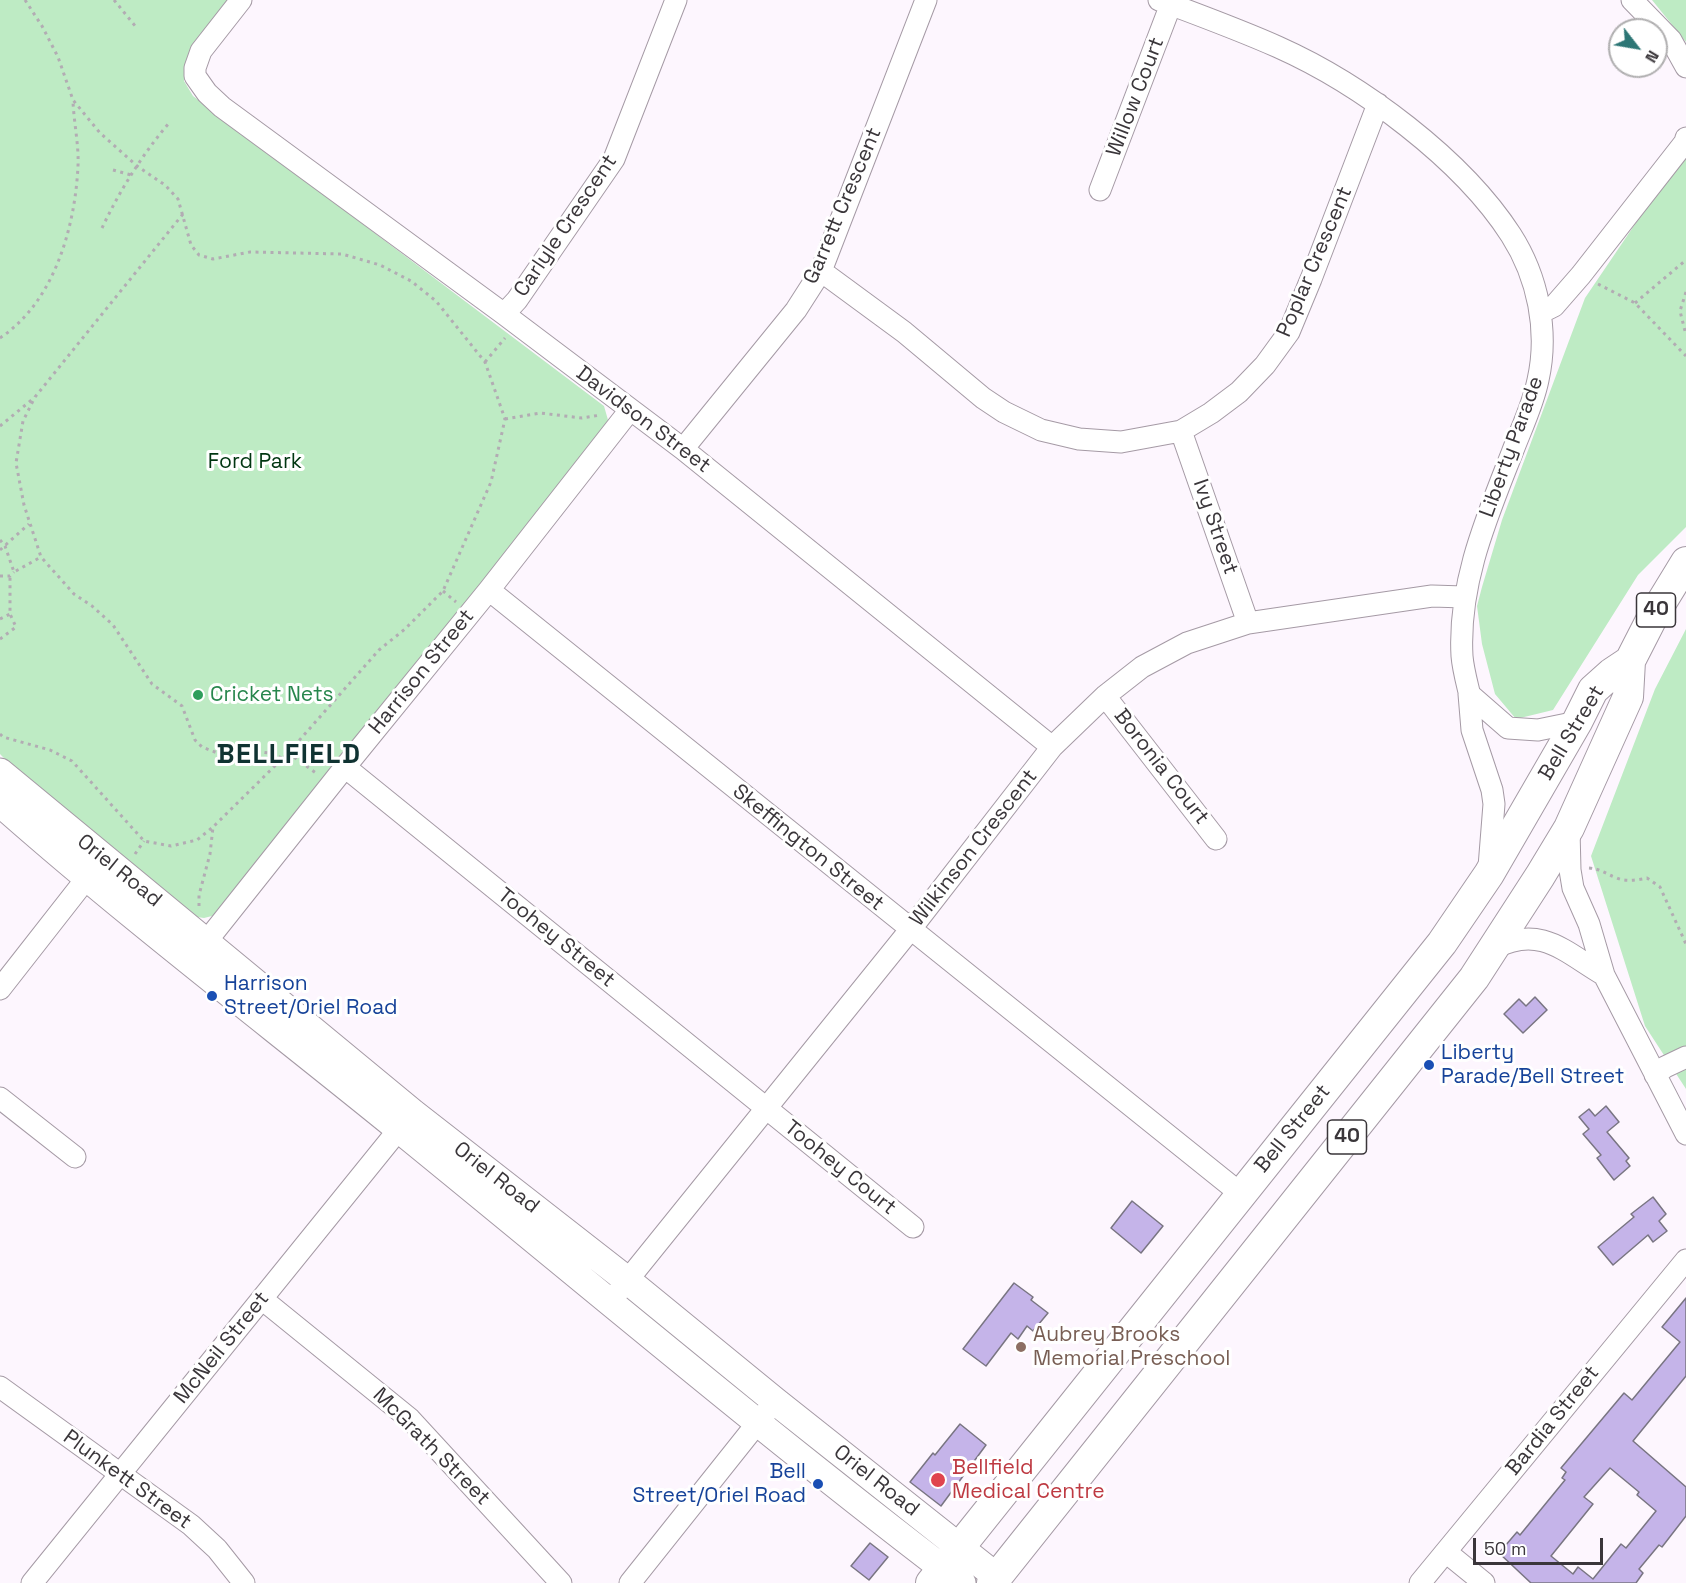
<!DOCTYPE html>
<html>
<head>
<meta charset="utf-8">
<style>
  body { margin:0 }
  #map { position:relative; width:1686px; height:1583px; overflow:hidden; background:#fdf6fe; font-family:"Space Grotesk",sans-serif }
  canvas { display:block }
  .north { position:absolute; left:1608px; top:18px; width:60px; height:60px; box-sizing:border-box; background:#fff; border:2px solid #b0afb0; border-radius:50%; rotate:121deg; font-size:16px; font-weight:700; line-height:24px; text-align:center; color:#3a363a }
  .north::after { content:''; display:block; margin:auto; width:21px; height:27px; background:#2d7675; clip-path:polygon(50% 0,100% 100%,50% 72%,0 100%) }
  .scale { position:absolute; left:1473px; top:1538px; width:130px; height:27px; box-sizing:border-box; border:3px solid #3a363a; border-top:0; padding-left:8px; font-size:18px; line-height:21px; white-space:nowrap; color:#3a363a; -webkit-text-stroke:4px #fff; paint-order:stroke }
</style>
</head>
<body>
<div id="map">
<canvas width="1686" height="1583"></canvas>
<div class="north">N</div>
<div class="scale">50 m</div>
</div>
<script>
const ctx = document.querySelector('canvas').getContext('2d');
ctx.lineJoin = 'round';
function fill(path, color) { ctx.fillStyle = color; ctx.fill(path, 'evenodd'); }
function trace(path, color, width, dash) { ctx.strokeStyle = color; ctx.lineWidth = width; ctx.lineCap = dash ? 'butt' : 'round'; ctx.setLineDash(dash || []); ctx.stroke(path); }
function write(font, color, halo, rows, align = 'center') {
  ctx.font = font + ' "Space Grotesk",sans-serif'; ctx.lineWidth = 6; ctx.setLineDash([]); ctx.textBaseline = 'middle'; ctx.strokeStyle = halo; ctx.fillStyle = color; for (const [text, x, y, turn = 0] of rows) {
    ctx.save(); ctx.translate(x, y); ctx.rotate((+turn || 0) * Math.PI / 180); ctx.textAlign = isNaN(turn) ? turn : align; if (halo) ctx.strokeText(text, 0, 0); ctx.fillText(text, 0, 0); ctx.restore();
  }
}
fill(new Path2D(`
  M0,0H231L188,56L184,81L193,96L604,406L608,420L605,432L216,915L204,918L190,916L26,781L0,754Z
  M1652,0H1686V42Z
  M1686,149V527L1638,575L1553,710L1516,719L1495,694L1482,644L1477,606L1482,587L1502,520L1585,298Z
  M1686,629V1089L1645,1026L1591,856L1655,689Z`), '#beebc4');
const building = new Path2D(`
  M1535,997L1547,1010L1523,1033L1504,1014L1519,999L1526,1006Z
  M1606,1106L1619,1122L1607,1132L1629,1158L1626,1161L1630,1166L1614,1180L1597,1158L1601,1155L1583,1134L1589,1129L1579,1117L1589,1109L1595,1116Z
  M1653,1197L1666,1214L1659,1221L1667,1231L1653,1242L1648,1235L1613,1265L1598,1247L1634,1217L1631,1214Z
  M1132,1201L1163,1226L1141,1253L1111,1228Z
  M1014,1283L1033,1297L1031,1300L1048,1313L1033,1331L1027,1326L1018,1339L1011,1333L986,1366L963,1349Z
  M1686,1298V1376L1633,1441L1686,1487V1516L1662,1547L1659,1545L1639,1569L1643,1573L1636,1583H1531L1499,1553L1517,1532L1520,1535L1565,1480L1562,1478L1566,1472L1561,1468L1624,1393L1632,1400L1680,1342L1662,1327ZM1610,1468L1639,1492L1637,1495L1656,1511L1626,1548L1621,1544L1593,1579L1578,1567L1573,1574L1551,1556L1593,1504L1584,1497Z
  M960,1424L986,1445L941,1506L910,1482L933,1453L935,1455Z
  M870,1543L888,1557L869,1580L851,1566Z`);
fill(building, '#c5b4e9');
trace(building, '#797582', 1.5);
const minor = new Path2D(`
  M241,0L201,51L195,68V76L207,93L222,107L504,314L683,449L1052,747
  M1159,0C1199,15 1240,30 1278,47C1361,84 1462,159 1511,235C1538,277 1549,331 1538,380C1533,405 1521,429 1512,453C1486,519 1458,584 1462,656C1463,669 1467,683 1470,696
  M1632,0L1671,40L1686,67
  M1100,190L1171,4
  M821,271L904,332L983,398L1004,412L1041,430L1079,439L1121,442L1181,431L1211,413L1239,392L1265,365L1289,332L1311,279L1378,104
  M1540,313L1554,306L1581,275L1685,142L1686,138
  M504,314L517,300L614,159L676,0
  M1181,431L1248,623
  M683,449L796,310L821,271L926,0
  M489,590L1241,1194
  M1469,694L1472,730L1492,790L1494,804L1489,867
  M1469,694L1508,728L1538,730L1577,722
  M1105,696L1216,839
  M345,767L913,1227
  M1569,830L1570,870L1573,888L1589,924L1604,975L1686,1134
  M1495,948C1541,924 1566,953 1604,975
  M198,952L345,767L489,590L630,410
  M0,989L97,865
  M1655,1075L1665,1067L1686,1057
  M0,1098L75,1157
  M618,1292L910,930L1052,747L1105,696L1142,667L1187,643L1248,623L1432,596L1464,597
  M262,1299L410,1419L561,1583
  M0,1387L191,1525L217,1549L244,1583
  M1446,1552L1484,1583
  M32,1583L408,1118
  M630,1583L767,1411
  M1420,1583L1686,1260`);
const major = new Path2D(`
  M0,772L413,1113L627,1280L775,1401L997,1577
  M0,803C129,917 266,1021 400,1130C587,1282 771,1438 962,1583`);
const highway = new Path2D(`
  M931,1583L1442,943L1489,874L1577,722L1593,690L1612,673L1630,661
  M992,1583L1474,978L1540,876L1569,828L1628,697L1630,661L1653,616L1686,562`);
trace(minor, '#a59aa5', 23);
trace(major, '#a59aa5', 29);
trace(highway, '#a59aa5', 32);
trace(new Path2D(`
  M25,0L42,26L58,57L73,100L100,133L137,166L165,185L178,199L191,245L199,255L213,259L250,252L342,254L380,265L411,281L436,301L485,362L505,419L491,482L443,591L405,629L379,650L288,753L213,827
  M114,0L136,27
  M113,170L131,175
  M183,214L35,397L23,421L16,463L24,505L41,557L74,594L92,606L113,625L152,684L182,706L195,740L202,747L220,754L254,751L269,753L282,758
  M102,228C120,190 142,155 169,123
  M1598,284L1635,303L1686,356
  M1686,292L1680,311L1686,335
  M1635,303L1686,260
  M0,338C54,302 75,228 78,166C79,146 74,123 73,102
  M485,362L505,338
  M505,419L540,413L582,418L601,415
  M0,426L34,398
  M0,540L5,546L14,572L41,557
  M0,550L29,524
  M0,576H10L14,572
  M443,591L456,602
  M0,619L10,614
  M0,639L16,627L10,614V576
  M0,734L3,737L50,750L72,761L144,841L171,846L197,840L213,827L210,854L199,895V910
  M288,753L316,773
  M135,854L144,841
  M1589,868C1601,869 1606,874 1617,878C1626,882 1637,880 1647,878L1660,887L1686,944`), '#b2acb3', 3, [3, 4.5]);
trace(minor, '#fff', 21);
trace(major, '#fff', 27);
trace(highway, '#fff', 30);
for (const [x, y, r, color] of [
  [198,695,6,"#2e9e5b"],
  [212,996,6,"#1a4fb4"],
  [1429,1065,6,"#1a4fb4"],
  [1021,1347,6,"#8d6e63"],
  [938,1480,8,"#e0444e"],
  [818,1484,6,"#1a4fb4"]
]) { const dot = new Path2D(); dot.arc(x, y, r, 0, 2 * Math.PI); ctx.fillStyle = color; ctx.fill(dot); trace(dot, '#fff', 2); }
for (const [x, y, w] of [
  [1656,610,39],
  [1347,1137,39]
]) { const box = new Path2D(); box.roundRect(x - w / 2, y - 17, w, 34, 4.5); ctx.fillStyle = '#fff'; ctx.fill(box); trace(box, '#3a363a', 1.5); }
write('bold 20px', '#3a363a', null, [
  ["40",1656,610],
  ["40",1347,1137]
]);
write('21px', '#3a363a', '#fff', [
  ["Willow Court",1136,97,-69],
  ["Garrett Crescent",843,206,-67],
  ["Carlyle Crescent",566,226,-56],
  ["Poplar Crescent",1315,262,-67],
  ["Davidson Street",643,420,37],
  ["Liberty Parade",1512,447,-70],
  ["Ivy Street",1215,527,71],
  ["Harrison Street",422,672,-51],
  ["Bell Street",1572,733,-59],
  ["Boronia Court",1161,767,52],
  ["Skeffington Street",808,848,39],
  ["Wilkinson Crescent",974,848,-52],
  ["Oriel Road",119,871,39],
  ["Toohey Street",556,938,39],
  ["Bell Street",1293,1129,-51],
  ["Toohey Court",840,1168,39],
  ["Oriel Road",496,1178,38],
  ["McNeil Street",222,1348,-51],
  ["Bardia Street",1553,1421,-51],
  ["McGrath Street",431,1447,45],
  ["Plunkett Street",127,1480,36],
  ["Oriel Road",876,1481,38]
]);
write('21px', '#003611', '#fff', [
  ["Ford Park",255,462]
]);
write('21px', '#27864d', '#fff', [
  ["Cricket Nets",210,695]
], 'left');
write('21px', '#164399', '#fff', [
  ["Harrison",224,984],
  ["Street/Oriel Road",224,1008],
  ["Liberty",1441,1053],
  ["Parade/Bell Street",1441,1077],
  ["Bell",806,1472,"right"],
  ["Street/Oriel Road",806,1496,"right"]
], 'left');
write('21px', '#785e54', '#fff', [
  ["Aubrey Brooks",1033,1335],
  ["Memorial Preschool",1033,1359]
], 'left');
write('21px', '#be3a42', '#fff', [
  ["Bellfield",952,1468],
  ["Medical Centre",952,1492]
], 'left');
ctx.letterSpacing = '1.5px';
write('bold 27px', '#103332', '#fff', [
  ["BELLFIELD",289,756]
]);
ctx.letterSpacing = '0px';
</script>
</body>
</html>
